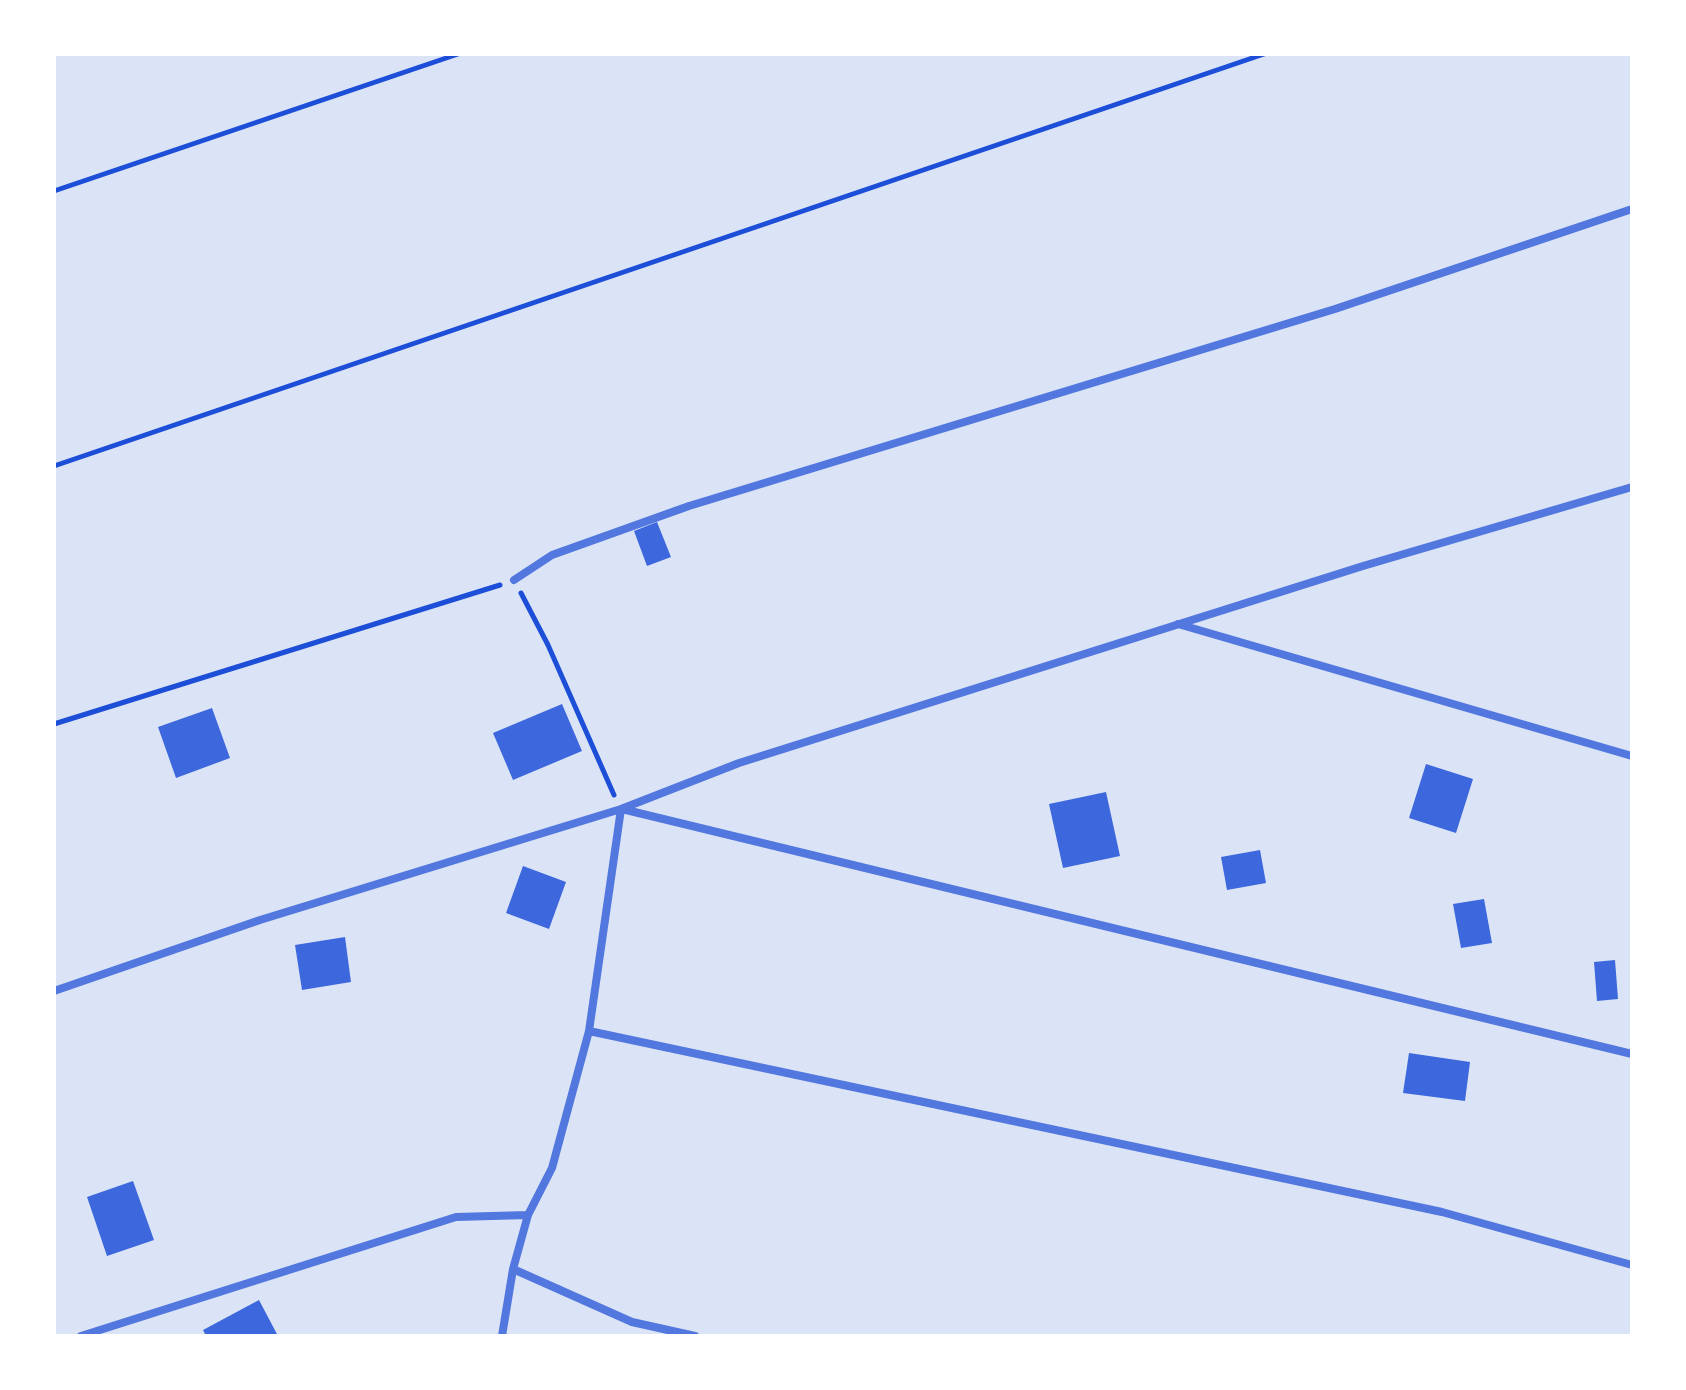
<!DOCTYPE html>
<html>
<head>
<meta charset="utf-8">
<style>
  body { margin:0 }
  #map { position:relative; width:1686px; height:1390px; overflow:hidden; background:#f2f2f2; font-family:Bitter,serif }
  canvas { display:block }
  .frame { position:absolute; inset:0; border:56px solid #fff; pointer-events:none }
</style>
</head>
<body>
<div id="map">
<canvas width="1686" height="1390"></canvas>
<div class="frame"></div>
</div>
<script>
const ctx = document.querySelector('canvas').getContext('2d');
ctx.lineJoin = 'round';
function fill(path, color) { ctx.fillStyle = color; ctx.fill(path, 'evenodd'); }
function trace(path, color, width, dash) { ctx.strokeStyle = color; ctx.lineWidth = width; ctx.lineCap = dash ? 'butt' : 'round'; ctx.setLineDash(dash || []); ctx.stroke(path); }
fill(new Path2D(`
  M54,54H1632V1336H54Z`), '#dbe4f7');
fill(new Path2D(`
  M657,522L671,557L647,566L634,531Z
  M562,704L582,751L513,780L493,733Z
  M212,708L230,758L176,778L158,727Z
  M1426,764L1473,779L1456,833L1409,818Z
  M1106,792L1120,856L1063,868L1049,804Z
  M1260,850L1266,883L1227,890L1221,857Z
  M523,866L566,882L549,929L506,913Z
  M1484,899L1492,943L1461,948L1453,904Z
  M345,937L351,982L302,990L295,945Z
  M1615,960L1618,999L1597,1001L1594,962Z
  M1409,1053L1470,1062L1465,1101L1403,1093Z
  M133,1181L154,1240L107,1256L87,1197Z
  M259,1300L278,1336H206L203,1330Z`), '#3d67dc');
trace(new Path2D(`
  M54,191L458,54
  M54,466L1264,54
  M521,593L548,645L614,795
  M54,724L500,585`), '#1d4ed8', 5);
trace(new Path2D(`
  M514,580L552,555L689,506L1335,309L1632,209
  M1178,624L1632,756
  M621,809L739,763L1363,566L1632,487
  M622,809L1632,1054
  M54,991L260,920L621,809L589,1031L552,1168L528,1215L513,1269
  M589,1031L1442,1212L1632,1265
  M81,1336L456,1217L528,1215
  M502,1336L513,1269L632,1322L695,1336`), '#5277de', 8);
</script>
</body>
</html>
